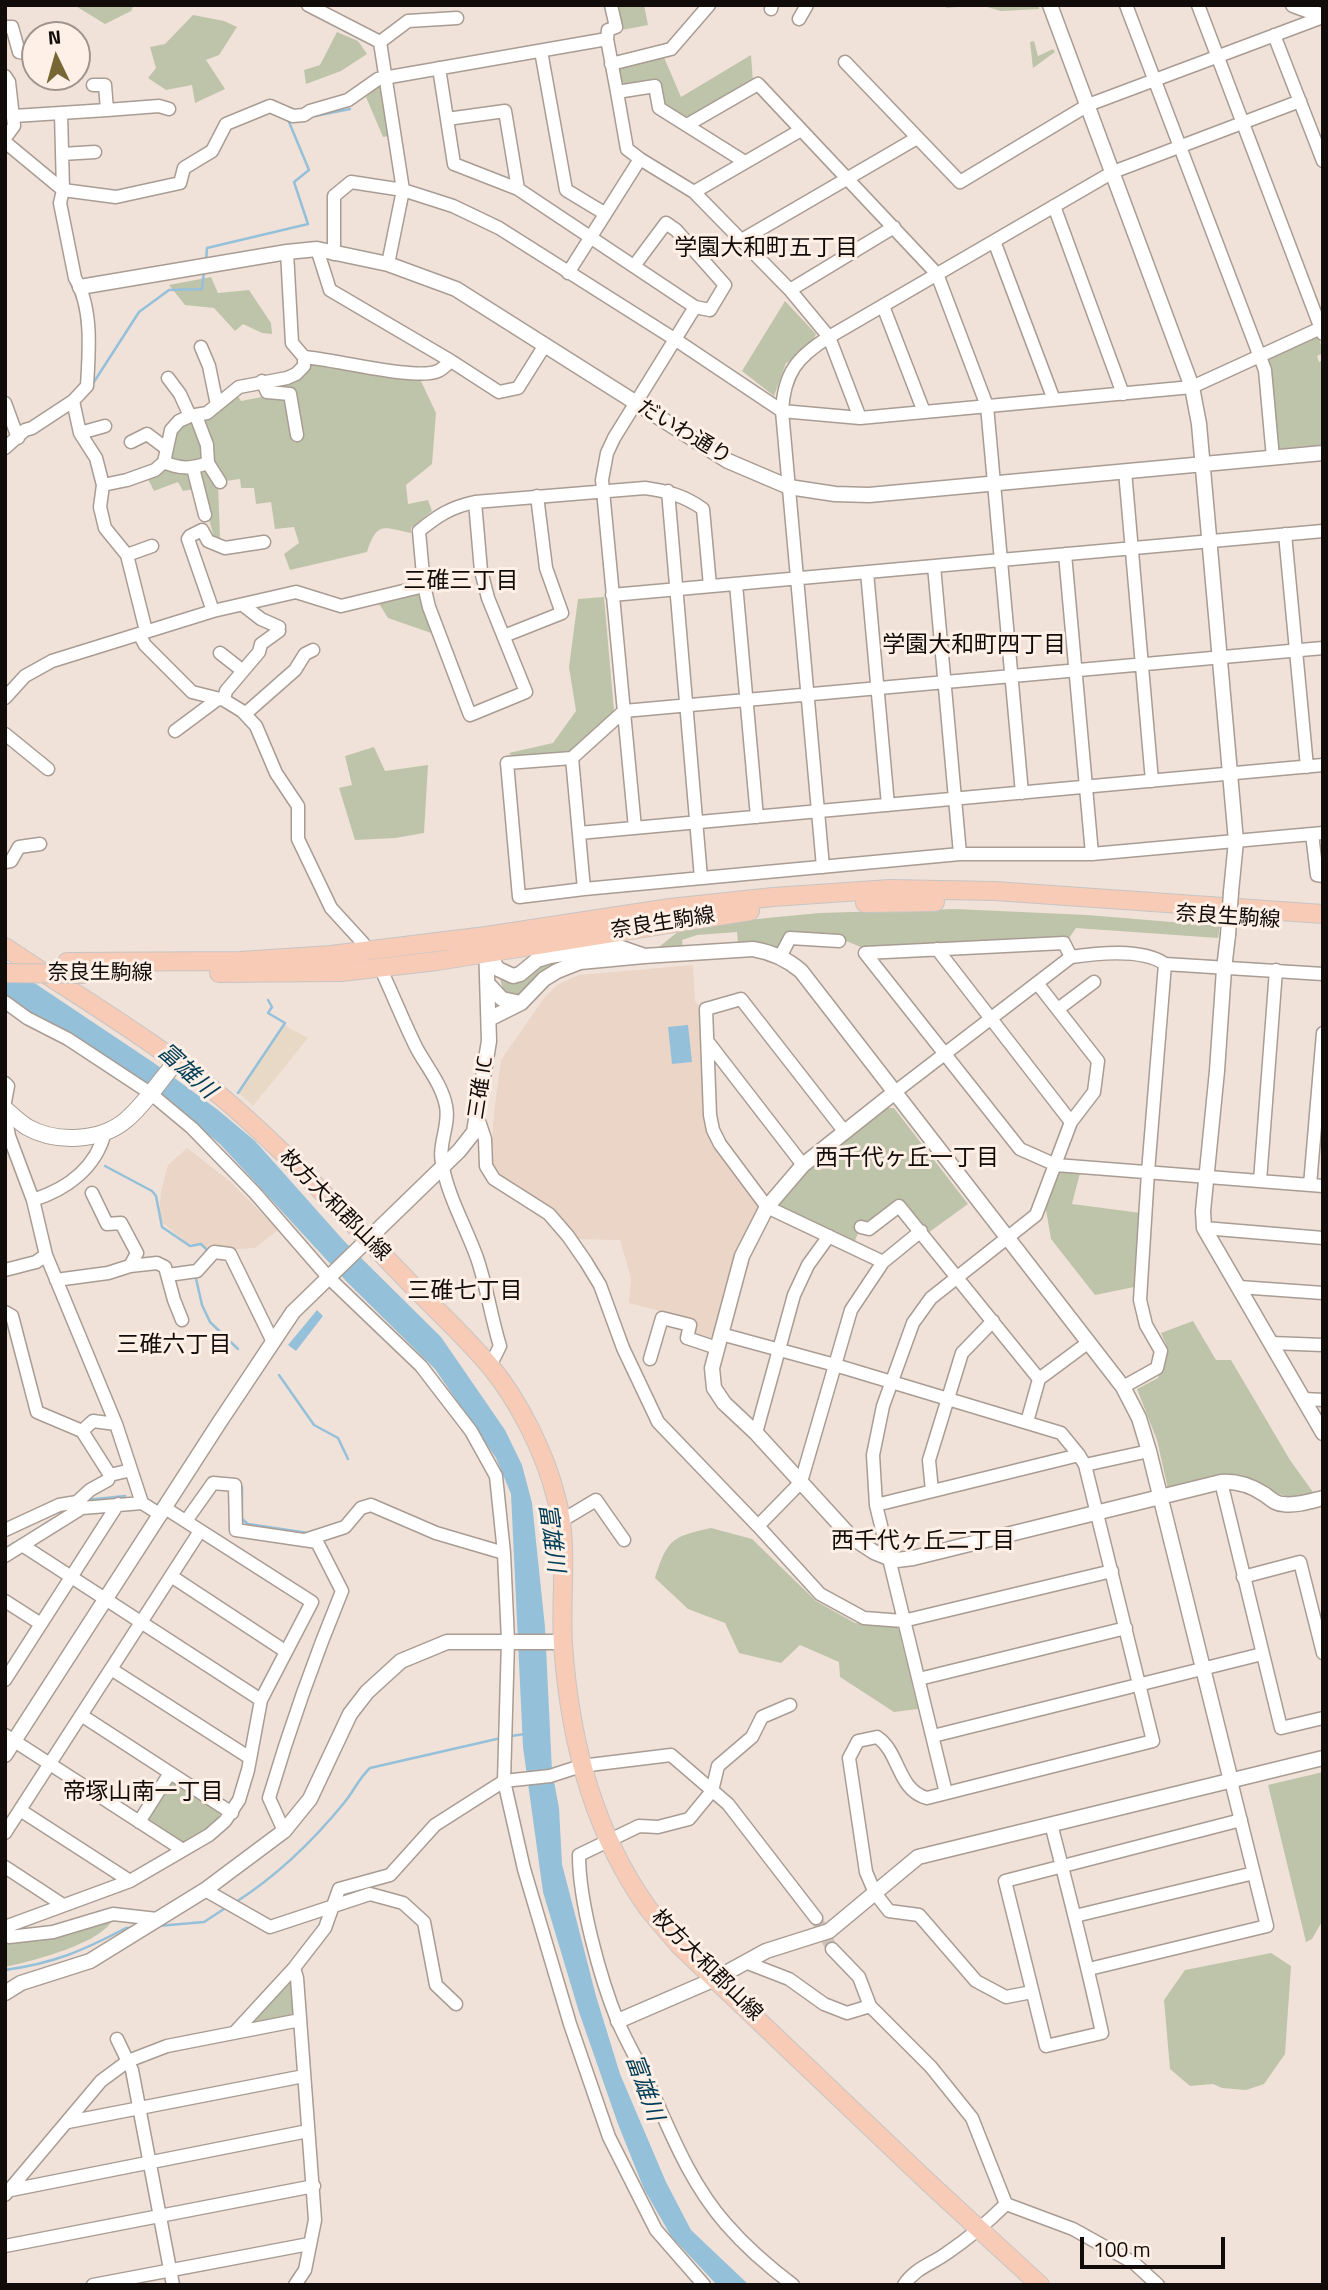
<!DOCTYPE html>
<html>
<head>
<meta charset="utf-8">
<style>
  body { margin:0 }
  #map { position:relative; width:1328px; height:2290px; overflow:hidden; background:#f1e2d9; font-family:"Titillium Web",sans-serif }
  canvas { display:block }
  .frame { position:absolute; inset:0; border:7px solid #110c09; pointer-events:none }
  .north { position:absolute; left:21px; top:21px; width:70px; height:70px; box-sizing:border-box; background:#fef0e6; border:2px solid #9f958e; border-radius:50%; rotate:355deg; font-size:19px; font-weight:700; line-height:28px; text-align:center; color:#110c09 }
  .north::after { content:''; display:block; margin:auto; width:24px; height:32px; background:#766735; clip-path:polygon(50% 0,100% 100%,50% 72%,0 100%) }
  .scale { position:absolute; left:1080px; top:2237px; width:145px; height:32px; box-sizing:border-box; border:4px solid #110c09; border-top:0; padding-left:9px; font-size:21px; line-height:24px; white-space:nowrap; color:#110c09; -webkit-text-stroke:5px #fef0e6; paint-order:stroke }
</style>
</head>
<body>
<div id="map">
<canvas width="1328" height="2290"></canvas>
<div class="frame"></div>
<div class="north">N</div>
<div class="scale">100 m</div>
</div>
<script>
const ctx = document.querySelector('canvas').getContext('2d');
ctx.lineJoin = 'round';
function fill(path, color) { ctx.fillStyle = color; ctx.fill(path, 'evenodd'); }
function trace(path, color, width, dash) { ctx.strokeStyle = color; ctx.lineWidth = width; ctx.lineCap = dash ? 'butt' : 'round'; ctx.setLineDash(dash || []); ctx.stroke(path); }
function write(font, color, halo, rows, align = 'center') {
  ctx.font = font + ' "Titillium Web","Noto Sans JP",sans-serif'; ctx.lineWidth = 6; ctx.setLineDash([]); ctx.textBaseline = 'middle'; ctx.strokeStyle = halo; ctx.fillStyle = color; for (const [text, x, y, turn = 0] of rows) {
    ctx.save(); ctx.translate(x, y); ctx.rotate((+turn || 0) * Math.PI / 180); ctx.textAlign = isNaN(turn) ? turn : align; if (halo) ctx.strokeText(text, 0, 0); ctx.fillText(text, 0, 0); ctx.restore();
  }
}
fill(new Path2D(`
  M284,1025L308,1038L253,1106L239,1093Z`), '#e8d9c6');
fill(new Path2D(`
  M693,965L695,1001L700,1007L703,1115L708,1133L718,1152L758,1204L757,1211L740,1244L715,1341L691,1335L694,1320L629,1303L631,1278L620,1240L577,1239L550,1210L531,1195L497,1174L491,1158L494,1112L501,1060L544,998L557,985L579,975Z
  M187,1148L231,1182L278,1230L255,1248L218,1250L187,1243L159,1220L161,1191L168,1165Z`), '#ead5c6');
fill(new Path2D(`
  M74,5H134L131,11L105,24Z
  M616,5H644L648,25L622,30Z
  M947,5H1038L1039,9L1001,11L980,5L946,8Z
  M193,15L224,21L237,27L219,55L206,60L225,89L195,103L192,85L166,90L148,78L156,68L150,47L165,44Z
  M337,32L358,41L367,54L341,71L306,84L304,70L320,65Z
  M1034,41L1038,56L1053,49L1055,52L1033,68L1030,42Z
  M663,55L681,97L751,55L753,82L685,119L664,106L659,84L623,86L619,83L617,68Z
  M381,84L389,136L383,137L366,97Z
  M211,277L218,293L249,290L271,323L272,334L262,333L243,324L235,331L214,308L185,305L169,285Z
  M785,301L816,334L809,350L786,363L774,396L742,371Z
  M1315,337L1319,338L1323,353L1317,356L1319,362L1323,360V445L1277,449L1267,359Z
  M308,359L420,379L436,413L432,464L406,485L408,504L428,500L432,511L411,528V533C383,527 377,521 367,552L290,570L284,554L299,543L294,527L275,529L271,502L256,504L254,488H241L240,479L218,482L220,538H214L201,488L183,491L178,482L154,491L146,475L156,472L176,427L236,393L241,401L272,395L267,383L287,380Z
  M415,591L421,595L434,634L388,618L376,599Z
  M604,597L614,711L570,752L514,758L509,753L553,743L576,711L569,667L578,599Z
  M374,747L385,771L428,765L424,833L395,838L355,840L339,788L352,785L345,756Z
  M955,909L1087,915L1220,926L1218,938L1076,928L1069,938L863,948L839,938L788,935L781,949L757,942H738L737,932L697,935L682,940L683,948L659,947L685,926L819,913Z
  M614,949L515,997L509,996L503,990L500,978L539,965Z
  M887,1108H894L968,1204L928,1233L899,1200L867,1225L862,1224L854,1243L780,1209V1201L806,1172Z
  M1063,1170L1079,1171L1080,1173L1072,1204L1141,1213L1134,1287L1095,1295L1051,1239L1045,1204L1057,1173Z
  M1193,1321L1216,1360H1231L1290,1460L1315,1495L1294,1498L1279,1494L1241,1476L1168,1489L1157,1440L1137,1389L1158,1378L1168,1349L1161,1333Z
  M711,1528L752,1539L816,1601L855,1623L898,1627L918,1709L894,1712L840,1677L839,1662L800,1645L781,1663L739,1653L725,1623L688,1609L655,1578C668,1538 672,1537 711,1528Z
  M1323,1772V1920L1312,1939L1306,1942L1268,1785Z
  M170,1778L219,1809L220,1818C208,1828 196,1842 181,1843L144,1819Z
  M113,1919C101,1944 32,1961 5,1967V1943L52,1936Z
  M1271,1953L1291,1966L1285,2054L1264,2084L1246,2090L1222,2088L1213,2084L1190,2086L1170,2069L1164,2000L1185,1970Z
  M288,1981L292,1984L294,2016L254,2025L251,2023Z`), '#bec4a9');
fill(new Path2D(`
  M5,961L33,982L154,1063L218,1110L255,1141L345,1242L441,1337L505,1430L522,1465L532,1503L545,1627L552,1771L559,1808L562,1864L596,1996L620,2074L666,2182L691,2230L749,2285H717L671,2236L644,2189L618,2124L579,2012L543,1892L523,1747L511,1494L496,1458L435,1369L347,1282L220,1144L145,1082L42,1020L5,995Z
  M688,1025L692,1062L672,1064L668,1027Z
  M317,1310L323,1316L296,1351L288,1345Z`), '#95c0d9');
trace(new Path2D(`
  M315,116L350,109
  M206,261L207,248L308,224L294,182L309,170L289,122L292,121
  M92,385L139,312L169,290L202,289L204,271
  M238,1093L285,1023L268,1013L272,1007L268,1000
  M105,1166L152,1191L156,1196L162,1227L190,1246L201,1244L207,1250L204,1255
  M195,1274L202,1305L210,1322L238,1349
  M279,1375L314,1425L338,1438L348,1459
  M242,1487V1519L248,1524L308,1533
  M86,1500L125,1496
  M5,1549L14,1543
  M511,1736L525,1734
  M236,1902C278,1875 313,1841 344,1803C354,1791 359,1778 370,1768L501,1738
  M158,1926L204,1922L227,1907
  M5,1970C55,1963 82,1951 126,1928H134`), '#95c0d9', 2.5);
trace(new Path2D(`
  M816,1918L832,1949`), '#cfc2ba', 12, [12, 6]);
const minor = new Path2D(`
  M308,5L380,42L403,190L388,264
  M611,5L616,27L608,30L607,39L617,92
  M1126,5L1265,370L1273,458
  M1198,5L1323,334
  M771,9L772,5
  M799,19L807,5
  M5,27H12L19,52L35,55
  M1274,35L1323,161
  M380,42L408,21L457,18
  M541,51L566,190L604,213
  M845,62L960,182L1088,105L1323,17
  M611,64L671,49L709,5
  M439,68L454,164L518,189L695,307L614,438L607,453L602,480L635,828
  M5,76L9,82L14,126L5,138
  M107,110L159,106L169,109
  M61,113L63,190L116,197L180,183L184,168L212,151L226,124L270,106L293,116L304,115L310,111L348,100L378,79L607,39
  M14,116L107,110L105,85H93
  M447,119L505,111L518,189
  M687,125L758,84L937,274L987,406L1022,793
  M5,142L63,190L60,203L75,278C93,308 89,352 87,386L73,401L32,428L25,430L5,448
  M62,154L95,152
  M640,159L627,149L617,92L655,86L659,108L745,162
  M694,192L801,130
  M1054,206L1123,394
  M740,241L917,138
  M994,241L1054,400
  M317,249L330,290L451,361L499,392L518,388L545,345
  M287,252L292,343L304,357C333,359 417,381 438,371C443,369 447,364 451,361
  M334,254V196L351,182L403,190L453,206L499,228L676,340L782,411L860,418L1192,387L1323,327
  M634,266L666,223L676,230L725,285L710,310L695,307
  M568,273L640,159L694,192L790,290L829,337L860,418
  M790,290L894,227
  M883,306L924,412
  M201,347L209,366L217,405
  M168,378L180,394L190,416
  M262,381L267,392L290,394L297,435
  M73,401L80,433L96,458L103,485L100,507L105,528L127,555L146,631
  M5,403L18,438
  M80,433L105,426
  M131,442L147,434L167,449
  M164,462C179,469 191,469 208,463L207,445L196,416
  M208,463L220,482
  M193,468L205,515
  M1125,471L1152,781
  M103,485L127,480L155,470L164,462L171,430L179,421L190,416L207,413L239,387L287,378L296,374L304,366V357
  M668,491L701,878
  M475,502L481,571L488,598L526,692L470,715L429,607L424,586L419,531C437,516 451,507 475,502L645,488C667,491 685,496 703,509L710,586
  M1285,534L1307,767
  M1065,554L1092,854
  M127,555L152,546
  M934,566L960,854
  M867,572L888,805
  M736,584L757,817
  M612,595L1323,531
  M243,605L261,619L279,627
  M213,611L188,539L190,536L202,530L208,541L225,548L264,542
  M139,634L145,645L192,692L224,700L242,711L256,726L276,773L298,806V839L331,908L363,943
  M504,636L562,613L546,568L537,496
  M220,653L243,671
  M5,698L25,676L52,661L213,611L296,592L341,606L424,586
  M224,700L226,691L259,652L261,644L279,631
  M245,714L295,670L305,654L313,650
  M175,731L218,699
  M5,734L48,769
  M572,758L507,763L519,897L584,889L960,854H1092L1323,833
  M579,833L1323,765
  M1312,834L1317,875L1323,876
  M5,862L11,861L19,847L40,844
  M823,867L782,411C784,373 797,357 829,337L1113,172L1300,101
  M584,889L572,758L624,711L1323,648
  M937,949L1071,1122
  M780,957L790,938L839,941
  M1071,957L1064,943L865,953L1020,1149L1056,1165L1323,1186
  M384,976C395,1000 405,1025 417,1049C427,1067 442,1085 446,1106C450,1125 438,1144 442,1163C448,1197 466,1227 477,1258C487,1287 491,1317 500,1346L490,1366
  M5,1002L27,1018L68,1039L150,1093L192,1128L255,1193L328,1277L421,1366L471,1431L496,1476L504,1553
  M1058,1009L1094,982
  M708,1042L803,1165
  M5,1083L8,1086L5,1102
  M895,1092L1071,957C1098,953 1142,948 1165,964L1323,974
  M5,1115L9,1136L33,1200L46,1255L116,1424L142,1503
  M478,1118L485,1139L486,1166L494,1179L549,1214L568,1236L586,1262L600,1285L623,1348L658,1422L758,1526L820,1594L864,1618L903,1621L1112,1571
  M844,1131L741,999L706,1009L710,1115L713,1130L720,1144L767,1207L883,1262
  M1260,1181L1276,970
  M1310,1185L1323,1033
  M33,1200C67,1189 96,1168 105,1132
  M861,1227L869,1229L899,1206L1039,1379
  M1204,1228L1323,1238
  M130,1266L157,1263L165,1267L174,1300L182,1320
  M5,1270L36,1262L46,1255
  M168,1275L197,1271L214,1252L230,1254L273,1342
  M56,1280L108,1273L130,1266L137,1253L121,1223L107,1224L92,1193
  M1239,1287L1323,1293
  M5,1312L12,1316L37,1412L82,1431L93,1421L116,1424
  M721,1334L835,1365L1061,1433L1079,1455L1085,1465L1153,1741L927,1798C897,1790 900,1752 877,1737L858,1741L849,1758L866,1872L875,1893L889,1911L919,1915L976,1981L1006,1997L1032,1992
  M1271,1343L1323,1345
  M650,1359L662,1318L690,1325L687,1338L717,1348
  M1123,1387L1157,1368L1161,1351L1146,1325L1140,1300L1148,1172L1165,964
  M1304,1399L1323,1400
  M1027,1422L1039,1379L1089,1342
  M82,1431L110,1475
  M756,1433L794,1295L808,1265L829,1236
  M1085,1465L1149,1451
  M1221,1482L1281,1728L1323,1718
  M932,1491L929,1460L962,1353L993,1321
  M876,1505L1079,1455
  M186,1521L213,1483L235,1485L236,1530L317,1542L342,1591C314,1659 290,1727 269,1798L284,1831
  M561,1521L596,1500L624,1540
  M758,1526L801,1482L851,1310L883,1262L921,1231
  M5,1530L59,1505L77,1502L90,1490L108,1480L110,1475L131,1470
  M305,1540L345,1527L361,1508L371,1505L436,1533L504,1553L508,1641L504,1781L524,1869L570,2024L609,2137L656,2230L704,2285
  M22,1545L261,1700
  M5,1556L82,1508L142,1503L161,1515
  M171,1576L285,1651
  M1243,1577L1300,1562L1323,1653
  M5,1601L41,1624
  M111,1669L250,1758
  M919,1679L1126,1628
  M5,1680L118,1504
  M790,1705L762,1717L752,1737L718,1766L712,1791L689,1819L658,1827L639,1826L579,1855C579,1902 600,1978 618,2022C628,2045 641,2066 651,2089C672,2136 691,2184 726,2224C746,2247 769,2267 793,2285
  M81,1715L232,1813
  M5,1735L183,1850
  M933,1736L1262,1654
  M946,1793L876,1505L873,1455L883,1406L913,1323L931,1298L1036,1215L1071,1122L1094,1092L1098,1061L1037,983
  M20,1810L130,1881
  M139,1822L170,1773
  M1051,1824C1069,1894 1087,1963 1102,2033L1046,2046L1005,1881L1241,1820
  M5,1833L200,1531
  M5,1867L63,1905
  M205,1890L270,1927L370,1894L403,1903L424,1922L436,1985L456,2004
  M1075,1916L1254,1873
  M5,1927L130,1881L209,1835L225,1821L239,1800L248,1770L261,1700L312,1602L165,1508
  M5,1935L9,1937L53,1932L113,1914L157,1919
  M832,1949L859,1977L870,2006
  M745,1962L789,1979L824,2004L847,2013L870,2006L931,2067L972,2118L1006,2204L1073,2229L1134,2263L1158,2285
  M294,1968L325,1928L339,1889L390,1875L435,1825L504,1781L550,1776L581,1766L671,1755L728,1804L816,1918
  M1089,1969L1267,1926L1231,1781
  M235,2032L294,1968L297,1978L315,2220L305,2270L295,2285
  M117,2039L132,2070L173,2285
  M68,2122L304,2076
  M6,2191L308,2131
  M5,2195L101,2081L128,2061L167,2046L300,2020
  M5,2246L314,2186
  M93,2285L309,2244
  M904,2285C915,2268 932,2264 947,2253C969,2238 988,2222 1006,2204`);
const tertiary = new Path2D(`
  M1050,5L1192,387L1199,424L1236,841L1231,892
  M1293,5L1323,16
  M80,287L287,252L317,249L388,264L456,289L728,461L789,487L835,494L869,495L1323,453
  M1228,935L1224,969L1217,1071L1203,1211L1204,1228L1323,1433
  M487,953L498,969L513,976L520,974L537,960L550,956L616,946L642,955
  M488,984L502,999L521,1003
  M489,1019L521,1003L544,979L557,971L580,962L644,956L753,949C771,952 787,959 801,971L1123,1387L1139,1418L1149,1451L1231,1781
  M895,1092L803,1165L767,1207L742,1256L712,1368L714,1388L724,1403L756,1433L851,1537L874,1552L889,1558L897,1560L913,1558L1221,1482C1236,1481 1250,1485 1264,1494C1270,1498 1275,1504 1283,1504C1296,1506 1311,1501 1323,1498
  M5,1755L219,1423L293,1312L459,1151L474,1132L489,1041L486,944
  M5,1993L21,1983L90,1961L205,1890L284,1831L310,1799L350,1714L367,1692L401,1661L447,1642H563
  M618,2021L715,1979L766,1951L829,1931L918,1857L1323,1758`);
const secondary = new Path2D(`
  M5,1109C12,1115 19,1122 27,1127C55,1143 100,1142 126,1120C145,1104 160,1080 177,1061`);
const primary = new Path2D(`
  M865,903L935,902
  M5,947C80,998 161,1044 230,1104C292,1158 349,1220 406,1279C434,1308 465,1336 490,1366C519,1401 545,1453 556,1497C569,1543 560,1595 563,1643C569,1736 592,1829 647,1907C657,1920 669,1933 680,1946L929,2183L1040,2285
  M67,962L240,961L331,955L486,936L670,908L773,897L890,889L995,891L1323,914
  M219,973L341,972L437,961L750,911`);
trace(minor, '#a99c93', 15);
trace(tertiary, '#a99c93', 17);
trace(secondary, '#a99c93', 18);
trace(primary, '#c6c5c4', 20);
trace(minor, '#fff', 12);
trace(tertiary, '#fff', 14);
trace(secondary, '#fff', 16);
trace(primary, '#f7cbb6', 18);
const tertiaryBridge = new Path2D(`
  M1228,935L1231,892`);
const primaryBridge = new Path2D(`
  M5,973L87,974`);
trace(tertiaryBridge, '#a99c93', 17, []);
trace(primaryBridge, '#c6c5c4', 20, []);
trace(tertiaryBridge, '#fff', 14);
trace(primaryBridge, '#f7cbb6', 18);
write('21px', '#110c09', '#fef0e6', [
  ["だいわ通り",684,433,31],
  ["奈良生駒線",1228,918,4],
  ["奈良生駒線",663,924,-9],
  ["奈良生駒線",100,974],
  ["三碓 IC",482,1088,-81],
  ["枚方大和郡山線",334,1206,45],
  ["枚方大和郡山線",706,1966,45]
]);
write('23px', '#110c09', '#fef0e6', [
  ["学園大和町五丁目",766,249],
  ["三碓三丁目",461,582],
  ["学園大和町四丁目",974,646],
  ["西千代ヶ丘一丁目",907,1159],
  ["三碓七丁目",465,1292],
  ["三碓六丁目",174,1346],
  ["西千代ヶ丘二丁目",923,1542],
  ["帝塚山南一丁目",143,1793]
]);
write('italic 23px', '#003d56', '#fef0e6', [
  ["富雄川",186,1072,42],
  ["富雄川",550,1538,82],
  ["富雄川",643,2088,70]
]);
</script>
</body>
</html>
